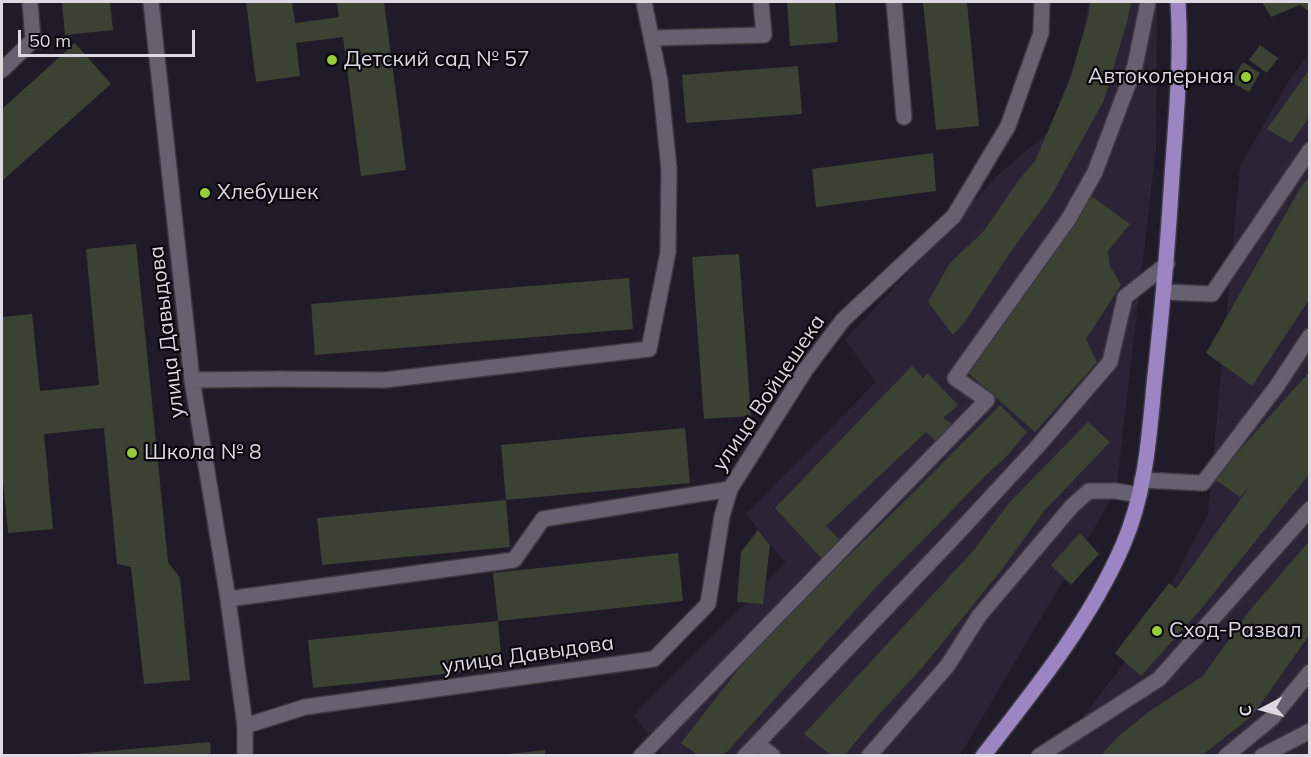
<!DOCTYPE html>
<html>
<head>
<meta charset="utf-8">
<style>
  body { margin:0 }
  #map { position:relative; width:1311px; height:757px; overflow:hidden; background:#201b29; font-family:Mulish,sans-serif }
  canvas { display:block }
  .frame { position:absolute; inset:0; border:3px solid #dcd9e2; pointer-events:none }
  .north { position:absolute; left:1233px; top:679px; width:60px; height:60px; -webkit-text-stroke:4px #09070d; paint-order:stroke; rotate:264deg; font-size:16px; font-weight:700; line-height:24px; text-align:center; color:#dcd9e2 }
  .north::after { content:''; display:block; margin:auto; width:21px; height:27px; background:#dcd9e2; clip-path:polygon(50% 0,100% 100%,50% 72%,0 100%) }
  .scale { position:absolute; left:18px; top:30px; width:177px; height:27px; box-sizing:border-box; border:3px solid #dcd9e2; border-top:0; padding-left:8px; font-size:18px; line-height:21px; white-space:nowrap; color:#dcd9e2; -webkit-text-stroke:4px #09070d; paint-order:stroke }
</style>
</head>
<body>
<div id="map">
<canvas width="1311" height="757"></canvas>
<div class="frame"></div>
<div class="north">С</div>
<div class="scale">50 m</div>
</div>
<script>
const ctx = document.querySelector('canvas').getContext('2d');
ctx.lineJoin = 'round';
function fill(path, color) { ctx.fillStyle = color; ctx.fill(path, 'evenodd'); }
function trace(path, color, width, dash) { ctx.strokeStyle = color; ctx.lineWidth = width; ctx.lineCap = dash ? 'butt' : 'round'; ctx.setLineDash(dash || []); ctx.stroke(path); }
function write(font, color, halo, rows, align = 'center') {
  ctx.font = font + ' Mulish,sans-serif'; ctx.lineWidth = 4.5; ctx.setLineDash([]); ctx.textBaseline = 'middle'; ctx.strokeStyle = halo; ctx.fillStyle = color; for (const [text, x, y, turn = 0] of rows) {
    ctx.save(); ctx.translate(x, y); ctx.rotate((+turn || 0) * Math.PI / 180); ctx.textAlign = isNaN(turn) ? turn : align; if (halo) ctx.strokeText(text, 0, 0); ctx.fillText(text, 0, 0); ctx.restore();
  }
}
fill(new Path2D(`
  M1089,2H1157L1156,148L1116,491L960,755H663L634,715L786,563L746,514L876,382L845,340L998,175L1048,132L1079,53Z
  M1309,53V755L1052,756L1142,641L1208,514L1240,166L1287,84Z`), '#2b2436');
fill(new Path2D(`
  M62,2H110L113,30L65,35Z
  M246,2H292L295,23L339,17L337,2H384L406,170L361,176L343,37L296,43L300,76L256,82Z
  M787,2H835L838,42L790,46Z
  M923,2H967L979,126L936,130Z
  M1090,2H1131L1128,18L1104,100L1050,198L1009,254L965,322L953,335L928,302L950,263L983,232L1019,180L1035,161L1069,82L1089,14Z
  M1262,2H1310V12L1300,5L1271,17Z
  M75,43L111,84L2,181V109Z
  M1260,45L1278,58L1267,73L1249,60Z
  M1243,62L1260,73L1249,92L1231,82Z
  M798,66L802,114L686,123L682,75Z
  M1310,69V116L1291,143L1267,129Z
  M933,153L936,191L816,207L812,169Z
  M1310,176V298L1252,386L1206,353L1301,187Z
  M1087,193L1130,224L1108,251L1110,266L1121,285L1086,339L1097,362L1035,432L967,372L1048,263Z
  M136,244L168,562L180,578L190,680L144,684L131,567L117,564L104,428L44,434L53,529L8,533L2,471V317L32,314L40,391L99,385L86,249Z
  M739,254L751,416L704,419L692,257Z
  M629,278L633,329L315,355L311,304Z
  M912,366L923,378L927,373L958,405L943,418L955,426L939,444L926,432L826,526L841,541L823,560L775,508Z
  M1310,371V473L1201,609L1141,676L1115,653L1169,583L1176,589L1250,486L1240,497L1214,479Z
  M1000,405L1027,432L1006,457L986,475L924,539L878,585L723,756H699L681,743L759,643L913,493Z
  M1088,422L1110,442L1044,511L1003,568L921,669L872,722L844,756H832L804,734L974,550L1008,504Z
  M685,428L690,483L506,500L510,547L322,565L317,518L506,500L501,445Z
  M758,530L770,545L763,604L737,602L741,552Z
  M1080,533L1099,554L1071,585L1051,565Z
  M1310,540V634L1252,716L1201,756H1100L1120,735L1150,711L1203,676L1250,610Z
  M678,553L683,601L498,621L493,573Z
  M498,621L502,668L313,688L308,640Z
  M210,742L211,756H75V754Z
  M545,750L546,756H509V754Z`), '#3b4233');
const minor = new Path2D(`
  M151,2L192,380L228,599L245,726V756
  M894,2L904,117
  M652,38L764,35L761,2
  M2,70L33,40L30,2
  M1164,292L1212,294L1310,150
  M192,380L279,379L384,380L649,349L668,252L669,169L660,81L644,2
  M1142,480L1203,483L1277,386L1310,336
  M228,599L514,560L543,519L730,489
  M245,726L305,707L654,659L708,604L722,516L730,489L806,369L843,320L954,216L1008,126L1041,33L1042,2
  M758,744L773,756
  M641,756L987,400L955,378L1068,220L1095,172L1135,66L1148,2
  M745,756L955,536L1038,446L1110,362L1125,297L1167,264
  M869,756L948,665L979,616L1072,506L1089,491H1116L1139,495
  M1039,756L1159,679L1310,509
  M1226,756L1272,718L1310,672
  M1262,756L1310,731`);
const major = new Path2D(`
  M983,756C1035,689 1089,623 1123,545C1145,495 1149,439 1154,385C1161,321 1167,256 1171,191C1175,128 1182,65 1178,2`);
trace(minor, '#3c3943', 18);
trace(major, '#3c3943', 18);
trace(minor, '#666071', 15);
trace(major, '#9d85c4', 15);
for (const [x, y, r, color] of [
  [332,60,6,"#96cc39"],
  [1246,77,6,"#96cc39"],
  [205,193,6,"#96cc39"],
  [132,453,6,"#96cc39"],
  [1157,631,6,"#96cc39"]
]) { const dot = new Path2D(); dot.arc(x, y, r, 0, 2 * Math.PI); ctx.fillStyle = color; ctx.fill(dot); trace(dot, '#09070d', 2); }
write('21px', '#dcd9e2', '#09070d', [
  ["Детский сад № 57",344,60],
  ["Автоколерная",1234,77,"right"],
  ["Хлебушек",217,193],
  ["Школа № 8",144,453],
  ["Сход-Развал",1169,631]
], 'left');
write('21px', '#dcd9e2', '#09070d', [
  ["улица Давыдова",167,332,-97],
  ["улица Войцешека",769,393,-56],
  ["улица Давыдова",528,655,-8]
]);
</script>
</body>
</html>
